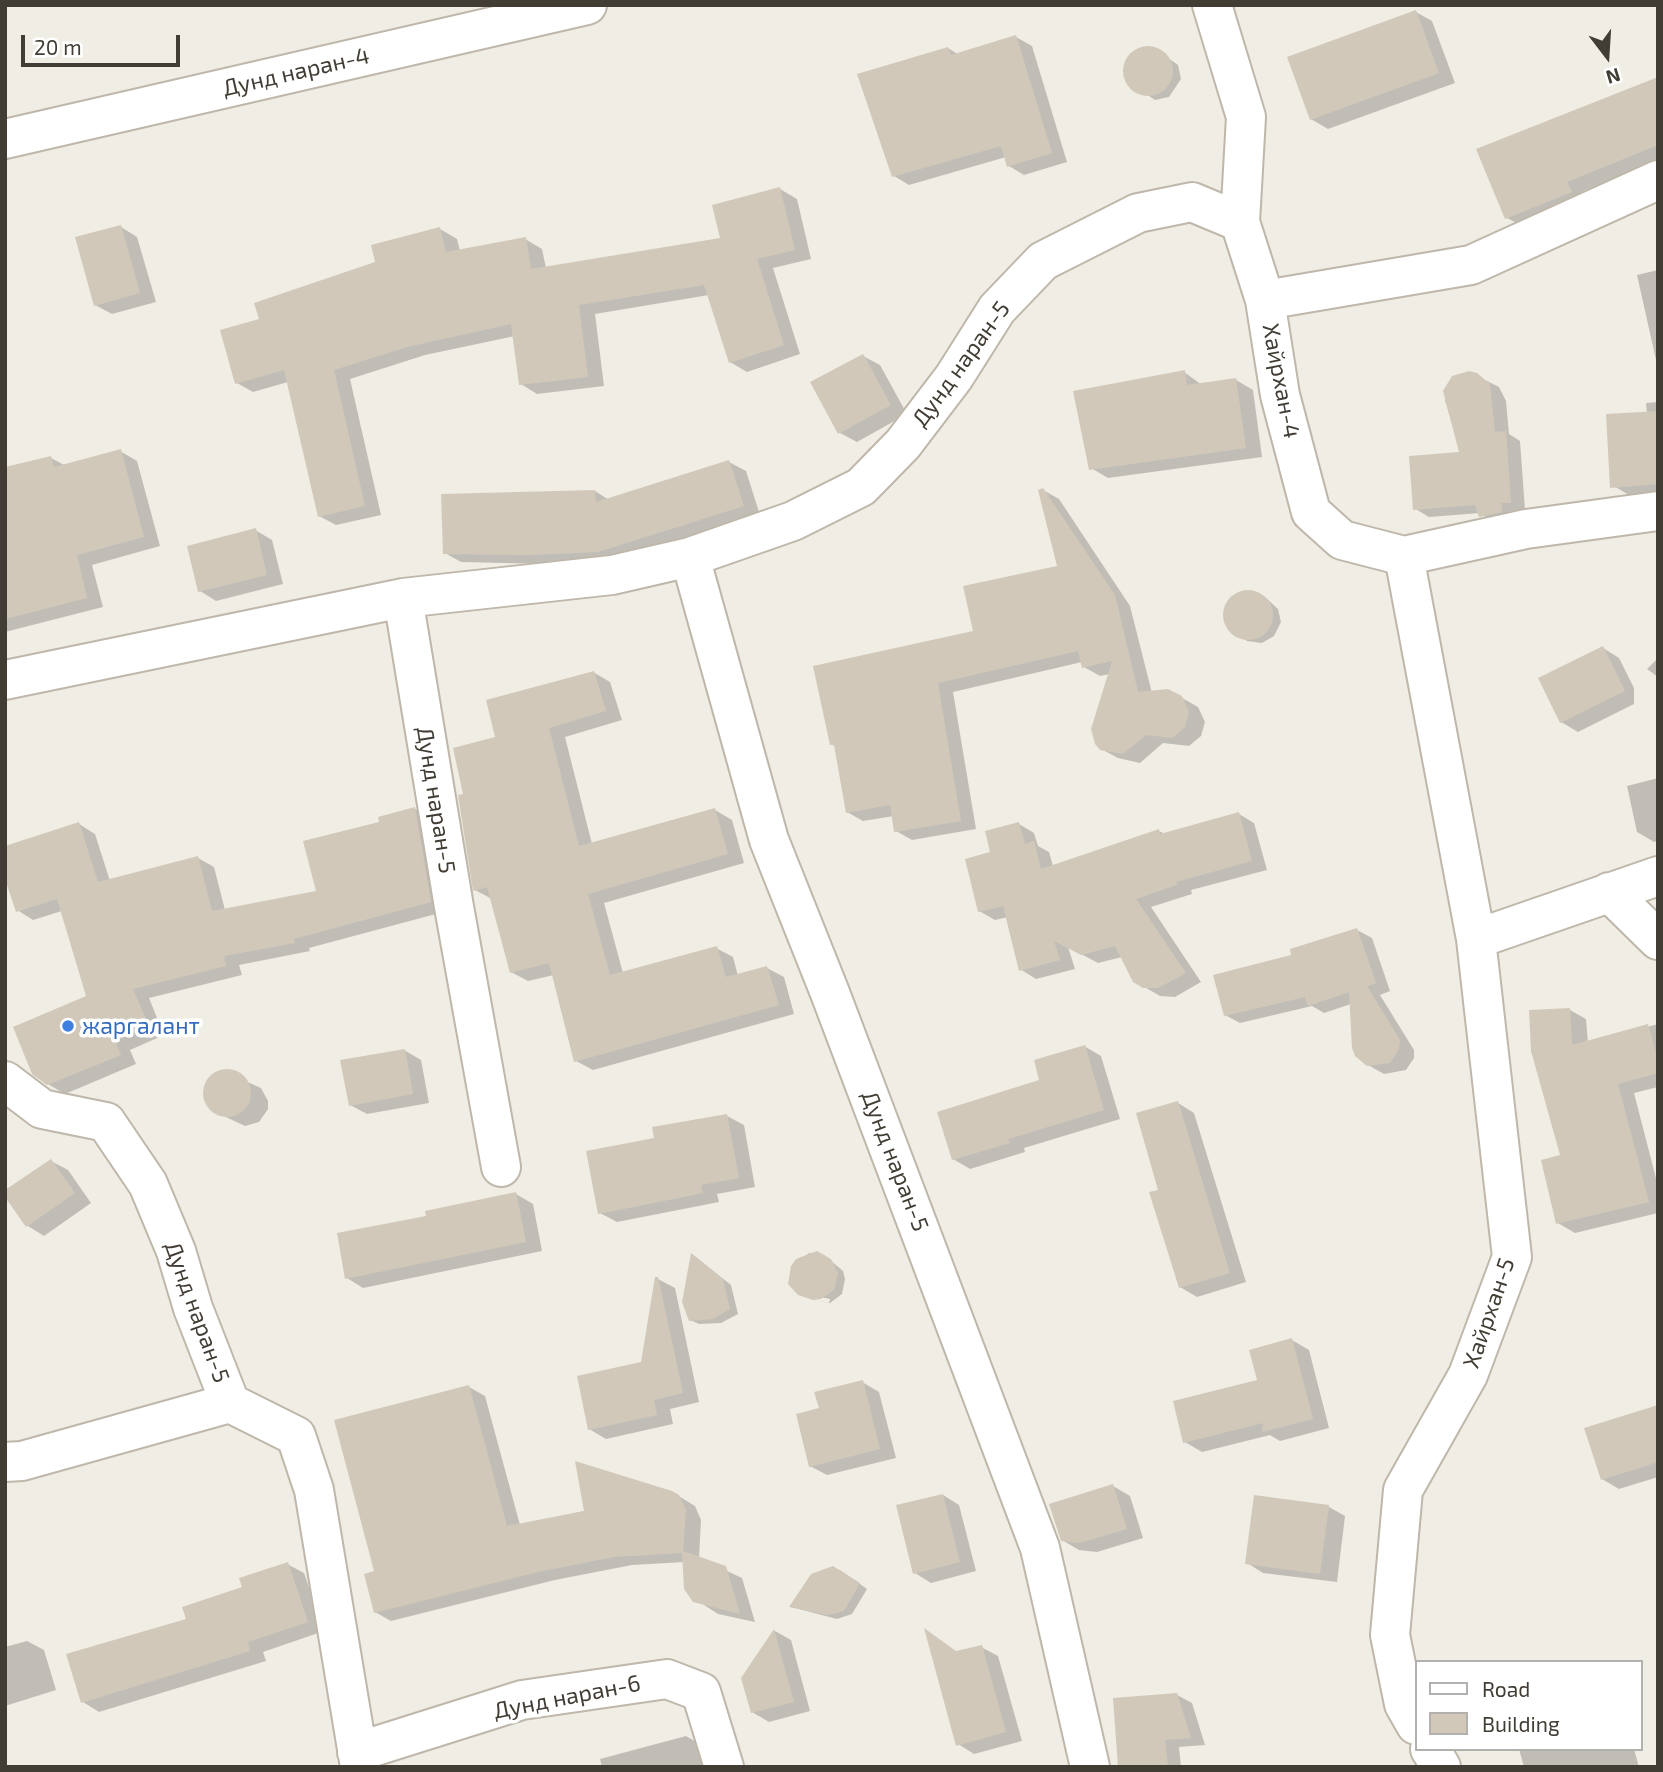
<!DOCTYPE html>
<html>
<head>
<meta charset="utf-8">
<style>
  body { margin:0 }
  #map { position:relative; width:1663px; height:1772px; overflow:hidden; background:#f0ede4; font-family:"Exo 2",sans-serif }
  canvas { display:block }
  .frame { position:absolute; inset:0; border:7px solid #423d34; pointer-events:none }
  .legend { position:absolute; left:1415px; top:1660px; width:228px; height:91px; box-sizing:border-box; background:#fff; border:2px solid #b3b1ae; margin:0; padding:9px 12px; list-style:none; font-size:21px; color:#423d34 }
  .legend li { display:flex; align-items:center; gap:14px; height:35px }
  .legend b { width:35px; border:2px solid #b3b1ae }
  .north { position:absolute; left:1572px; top:21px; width:70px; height:70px; -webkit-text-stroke:5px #fff; paint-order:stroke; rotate:163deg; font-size:19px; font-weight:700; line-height:28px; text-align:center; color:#423d34 }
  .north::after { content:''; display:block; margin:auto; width:24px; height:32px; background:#423d34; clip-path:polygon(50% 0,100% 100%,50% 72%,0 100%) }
  .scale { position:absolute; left:21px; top:35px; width:159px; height:32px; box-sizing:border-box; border:4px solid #423d34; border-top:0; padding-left:9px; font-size:21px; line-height:24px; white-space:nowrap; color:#423d34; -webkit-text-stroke:5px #fff; paint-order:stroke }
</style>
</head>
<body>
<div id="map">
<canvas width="1663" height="1772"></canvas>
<div class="frame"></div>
<ul class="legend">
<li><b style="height:9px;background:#fff"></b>Road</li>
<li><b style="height:19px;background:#d1c8ba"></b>Building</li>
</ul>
<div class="north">N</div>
<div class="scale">20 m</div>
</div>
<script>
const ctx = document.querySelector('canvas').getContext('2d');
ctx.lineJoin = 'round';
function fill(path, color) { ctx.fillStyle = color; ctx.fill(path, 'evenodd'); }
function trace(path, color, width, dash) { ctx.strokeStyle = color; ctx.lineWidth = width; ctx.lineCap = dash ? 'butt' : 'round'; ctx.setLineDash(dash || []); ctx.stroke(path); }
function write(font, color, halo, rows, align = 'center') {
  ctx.font = font + ' "Exo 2",sans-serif'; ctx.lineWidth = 7; ctx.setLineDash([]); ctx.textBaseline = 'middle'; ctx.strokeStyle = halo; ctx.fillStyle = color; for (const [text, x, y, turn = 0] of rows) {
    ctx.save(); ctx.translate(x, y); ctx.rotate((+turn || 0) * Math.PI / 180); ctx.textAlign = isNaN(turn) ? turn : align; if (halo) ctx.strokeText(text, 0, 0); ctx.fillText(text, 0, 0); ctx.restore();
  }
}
fill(new Path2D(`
  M1416,12L1432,21L1455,83L1328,129L1311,119Z
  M1016,37L1032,46L1067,162L1024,175L1009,166L1006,157L909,185L894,176L948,48L959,55Z
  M1141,49L1157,50L1178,65L1181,79L1169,97L1155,100L1128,82L1125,67L1134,53Z
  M1658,79V161L1583,191L1587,201L1524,227L1507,218Z
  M780,189L797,199L811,259L773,268L800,354L747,372L730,362L709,295L595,314L604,386L537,394L521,384L515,336L425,355L350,379L381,515L336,525L319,516L288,382L253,392L237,383L261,320L440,229L457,239L460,251L525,239L542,249L546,268L723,240Z
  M121,227L137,237L156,302L112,314L95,305Z
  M1658,270V369L1637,275Z
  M863,356L880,365L907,414L857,442L840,433Z
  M1184,372L1202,385L1236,380L1253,390L1262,457L1108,478L1091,468Z
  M1483,379L1499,387L1506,401L1509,434L1520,441L1525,510L1515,511L1516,520L1495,524L1480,513L1429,517L1414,508L1461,454L1445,400L1448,384Z
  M1658,402V492L1629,495L1612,485L1647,414L1646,403Z
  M120,451L137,461L160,546L92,565L103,607L5,632V469L51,458L66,466Z
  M729,462L746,471L760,515L616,561L547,564L461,562L445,553L595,491L609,500Z
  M1043,490L1059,499L1130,606L1152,693L1175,694L1198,707L1205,722L1201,736L1189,746L1163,743L1140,763L1118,758L1101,749L1110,674L1100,676L1084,667L1082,662L953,692L976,829L912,840L896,831L894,816L863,821L847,812L836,747L831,744L1059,567Z
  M255,530L272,540L283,584L216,601L200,591Z
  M1249,591L1266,598L1278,609L1281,622L1274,636L1262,643L1247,641L1228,626L1225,611L1234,597Z
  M1603,648L1619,658L1634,688V704L1578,732L1561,722Z
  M1658,658V677L1647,669Z
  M593,672L610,682L622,720L565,737L592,844L715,810L732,820L744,863L604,903L623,973L716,948L733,957L738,976L767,968L784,977L794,1014L593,1070L576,1061L554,975L528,981L511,972L492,899L475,890L466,795L497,738Z
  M1658,778V841L1654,842L1637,832L1627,786Z
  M415,809L431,818L447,911L309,948L310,951L239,965L242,975L149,998L164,1035L130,1050L136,1064L65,1094L48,1084L89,997L62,911L33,920L17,910L79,824L95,834L110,881L198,858L214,867L225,910L318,892L382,823Z
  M1239,814L1254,823L1267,870L1191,890L1192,894L1151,907L1201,982L1175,997L1160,996L1134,981L1122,957L1098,963L1068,947L1075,969L1036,979L1020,969L1008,917L995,920L979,911L992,854L1019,824L1034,833L1038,846L1049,852L1053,866L1159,831L1165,834Z
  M1357,930L1372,938L1390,991L1380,995L1414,1050V1058L1406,1070L1384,1074L1368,1065L1351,1004L1324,1013L1312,1006L1240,1023L1225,1015L1294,956Z
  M1570,1010L1586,1019L1588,1043L1658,1024V1087L1634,1093L1658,1186V1213L1575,1233L1558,1223Z
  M1084,1046L1101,1056L1120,1119L1024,1148L1025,1152L970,1169L953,1159Z
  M404,1050L421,1060L429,1103L367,1114L350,1105Z
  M223,1071L261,1088L268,1101V1109L259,1122L245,1126L213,1111L205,1098L207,1084L212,1075Z
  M1178,1103L1194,1113L1246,1282L1197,1297L1180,1287L1161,1191Z
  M727,1116L744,1125L755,1187L717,1194L719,1202L617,1222L600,1213L656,1139Z
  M51,1161L68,1170L91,1203L44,1236L28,1226L5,1194Z
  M516,1194L533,1204L542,1251L363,1288L347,1278L428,1218Z
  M809,1253L824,1255L843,1271L845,1279L842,1294L830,1303L808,1299L829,1303L830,1299L799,1293L792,1267Z
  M692,1254L731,1285L738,1314L721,1323L699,1324L690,1320L683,1302Z
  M658,1279L675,1288L699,1402L670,1409L673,1424L606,1439L589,1429L643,1364Z
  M1292,1340L1309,1350L1329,1428L1280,1441L1270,1435L1202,1452L1185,1442L1259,1381Z
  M862,1382L879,1392L896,1458L827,1475L810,1466L821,1409Z
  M469,1387L485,1396L520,1525L672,1492L695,1506L701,1520L699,1558L742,1578L755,1622L718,1614L690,1596L685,1562L632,1565L555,1580L391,1621L375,1612L376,1573Z
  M1658,1406V1477L1619,1489L1602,1479Z
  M1113,1486L1130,1496L1143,1538L1097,1552L1079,1550L1062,1540Z
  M943,1495L959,1505L976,1571L931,1583L915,1573Z
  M1329,1507L1345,1516L1337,1582L1263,1573L1247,1563Z
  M287,1564L304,1573L324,1631L263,1652L266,1661L99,1712L83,1702L188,1620Z
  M825,1569L840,1570L867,1589L852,1614L837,1619L791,1607L812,1575Z
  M775,1631L791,1640L810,1711L769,1722L752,1712L743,1678Z
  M27,1641L44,1650L56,1690L5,1706V1647Z
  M981,1647L998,1656L1022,1741L974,1754L958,1744V1653Z
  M1177,1695L1192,1703L1205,1745L1179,1747L1181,1767H1120Z
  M686,1736L703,1746L708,1767H602L600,1759Z
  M1519,1749H1634L1639,1767H1524Z`), '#0003');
fill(new Path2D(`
  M1416,10L1439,73L1310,120L1287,57Z
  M1016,35L1052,153L1007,167L1001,146L892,177L857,74L948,47L951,55Z
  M1123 71a25 25 0 1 1 50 0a25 25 0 1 1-50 0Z
  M1658,77V145L1567,182L1572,192L1505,219L1476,149Z
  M780,187L795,250L757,259L784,345L729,363L704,285L579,305L588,377L519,385L511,324L407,347L334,370L365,506L318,517L284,370L235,384L220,330L259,319L254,303L375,262L371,245L440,227L446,252L526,237L531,269L720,238L712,205Z
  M121,225L140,293L94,306L75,237Z
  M863,354L891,405L838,434L810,382Z
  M1185,370L1187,385L1236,378L1246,448L1089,470L1073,391Z
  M1469,371L1477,373L1490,384L1495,432L1506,431L1511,503H1501L1502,512L1479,517L1475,505L1413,510L1409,456L1459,452L1443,391L1452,376Z
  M1658,411V484L1610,488L1606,414Z
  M121,449L144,537L77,555L87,598L5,619V467L51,456L54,467Z
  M729,460L744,506L598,552L529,555L443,554L441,494L595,490L596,502Z
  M1043,488L1115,595L1138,692L1168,689L1182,696L1189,712L1185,727L1172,738L1146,735L1123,754L1100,750L1095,744L1091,729L1112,661L1082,668L1078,651L938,683L961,821L894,832L890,805L846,813L834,745H830L813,666L973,631L963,586L1057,566L1038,490Z
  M256,528L267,575L198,592L187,546Z
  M1223 615a25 25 0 1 1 50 0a25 25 0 1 1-50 0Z
  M1603,646L1625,691L1560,723L1538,678Z
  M594,671L606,711L549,728L579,846L715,808L728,854L588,894L610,975L717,946L726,977L767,966L779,1005L574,1062L549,963L510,973L487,887L473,891L458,795L463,794L453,748L495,737L486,700Z
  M415,807L431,902L294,939L295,943L224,956L226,966L133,989L149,1026L115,1041L121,1055L47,1085L32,1074L13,1027L86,996L57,899L16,912L5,879V846L79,822L98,882L198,856L212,911L316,891L303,841L379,822L378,817Z
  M1239,812L1252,861L1176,882L1177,885L1136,899L1186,973L1158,988H1143L1133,982L1115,946L1081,955L1054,941L1060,960L1019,971L1003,906L978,912L965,859L990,852L985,831L1019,822L1025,844L1034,841L1041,869L1159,829L1160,834Z
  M1357,928L1376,983L1367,986L1400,1040L1399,1049L1390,1063L1367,1066L1355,1056L1352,1048L1349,992L1308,1006L1305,997L1224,1016L1213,975L1291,955L1290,949Z
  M1570,1008L1572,1045L1648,1024L1658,1060V1073L1618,1084L1649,1202L1556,1224L1541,1160L1560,1155L1531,1051L1529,1010Z
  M1085,1045L1104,1110L1008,1139L1010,1143L952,1160L937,1112L1039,1080L1034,1060Z
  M405,1049L413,1094L349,1106L340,1060Z
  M203 1093a24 24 0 1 1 48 0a24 24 0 1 1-48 0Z
  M1178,1101L1230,1273L1179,1288L1149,1192L1158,1190L1136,1113Z
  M727,1114L739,1178L701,1185L703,1193L598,1214L586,1151L654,1138L652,1127Z
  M51,1159L75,1193L26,1227L5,1197V1190Z
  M516,1192L526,1242L345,1279L337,1233L426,1216L425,1211Z
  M817,1251L831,1259L838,1273L834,1290L821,1299L813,1300L798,1295L788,1284L791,1266L796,1259Z
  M691,1253L723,1279L730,1309L713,1319L689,1321L682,1302Z
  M655,1277H658L683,1393L654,1400L657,1415L588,1430L577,1376L641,1362Z
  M1292,1338L1313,1419L1262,1432L1263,1423L1183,1443L1173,1401L1257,1380L1249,1350Z
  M863,1380L880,1449L809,1467L796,1414L819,1408L814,1392Z
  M469,1385L507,1526L584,1511L575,1461L672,1491L679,1495L686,1510L683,1551L726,1566L740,1614L693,1602L684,1589L682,1553L614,1557L538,1572L374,1613L364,1574L374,1571L334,1420Z
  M1658,1405V1462L1601,1480L1584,1428Z
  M1113,1484L1127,1529L1079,1543L1061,1541L1049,1504Z
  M943,1494L960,1562L913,1574L896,1505Z
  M1254,1495L1329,1505L1320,1574L1245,1564Z
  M288,1562L308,1622L248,1642L250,1651L81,1703L66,1654L186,1619L182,1607L242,1587L239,1578Z
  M833,1566L860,1583L844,1611L828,1615L789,1607L811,1574Z
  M924,1628L956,1651L982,1645L1006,1732L956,1746Z
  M774,1629L794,1702L751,1713L741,1678Z
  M1177,1693L1191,1738L1165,1740L1168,1767H1118L1113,1698Z`), '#d1c8ba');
const minor = new Path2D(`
  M1212,5L1246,117L1240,222
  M5,139L587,5
  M1265,300L1471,265L1658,180
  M1404,556L1476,939L1512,1257L1468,1375L1403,1490L1390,1635L1404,1704L1416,1725
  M690,557L769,840L830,993L1040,1548L1090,1767
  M403,598L454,907L501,1167
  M5,680L403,598L612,575L690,557L793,521L861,487L903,444L954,377L997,309L1043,261L1138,213L1192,202L1240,222L1265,300L1280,395L1311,512L1342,540L1404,556L1526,529L1658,511
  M1609,892L1658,940
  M1476,939L1658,876
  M5,1081L42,1109L106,1122L148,1184L176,1251L193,1308L230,1403L296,1436L314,1490L360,1767
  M5,1462L22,1461L230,1403
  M1430,1749L1441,1767
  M357,1752L522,1700L667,1679L701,1692L724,1767`);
trace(minor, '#beb7aa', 42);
trace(minor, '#fff', 38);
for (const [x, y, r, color] of [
  [68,1026,7,"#3f7fe0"]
]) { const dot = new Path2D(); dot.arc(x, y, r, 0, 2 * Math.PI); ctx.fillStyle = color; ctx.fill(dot); trace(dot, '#fff', 2.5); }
write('23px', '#423d34', '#fff', [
  ["Дунд наран-4",296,72,-13],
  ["Дунд наран-5",961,364,-54],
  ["Хайрхан-4",1281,381,79],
  ["Дунд наран-5",436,800,81],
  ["Дунд наран-5",895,1161,69],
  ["Дунд наран-5",197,1312,70],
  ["Хайрхан-5",1489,1313,-71],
  ["Дунд наран-6",567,1697,-11]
]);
write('23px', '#366cbe', '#fff', [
  ["жаргалант",82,1026]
], 'left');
</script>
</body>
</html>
